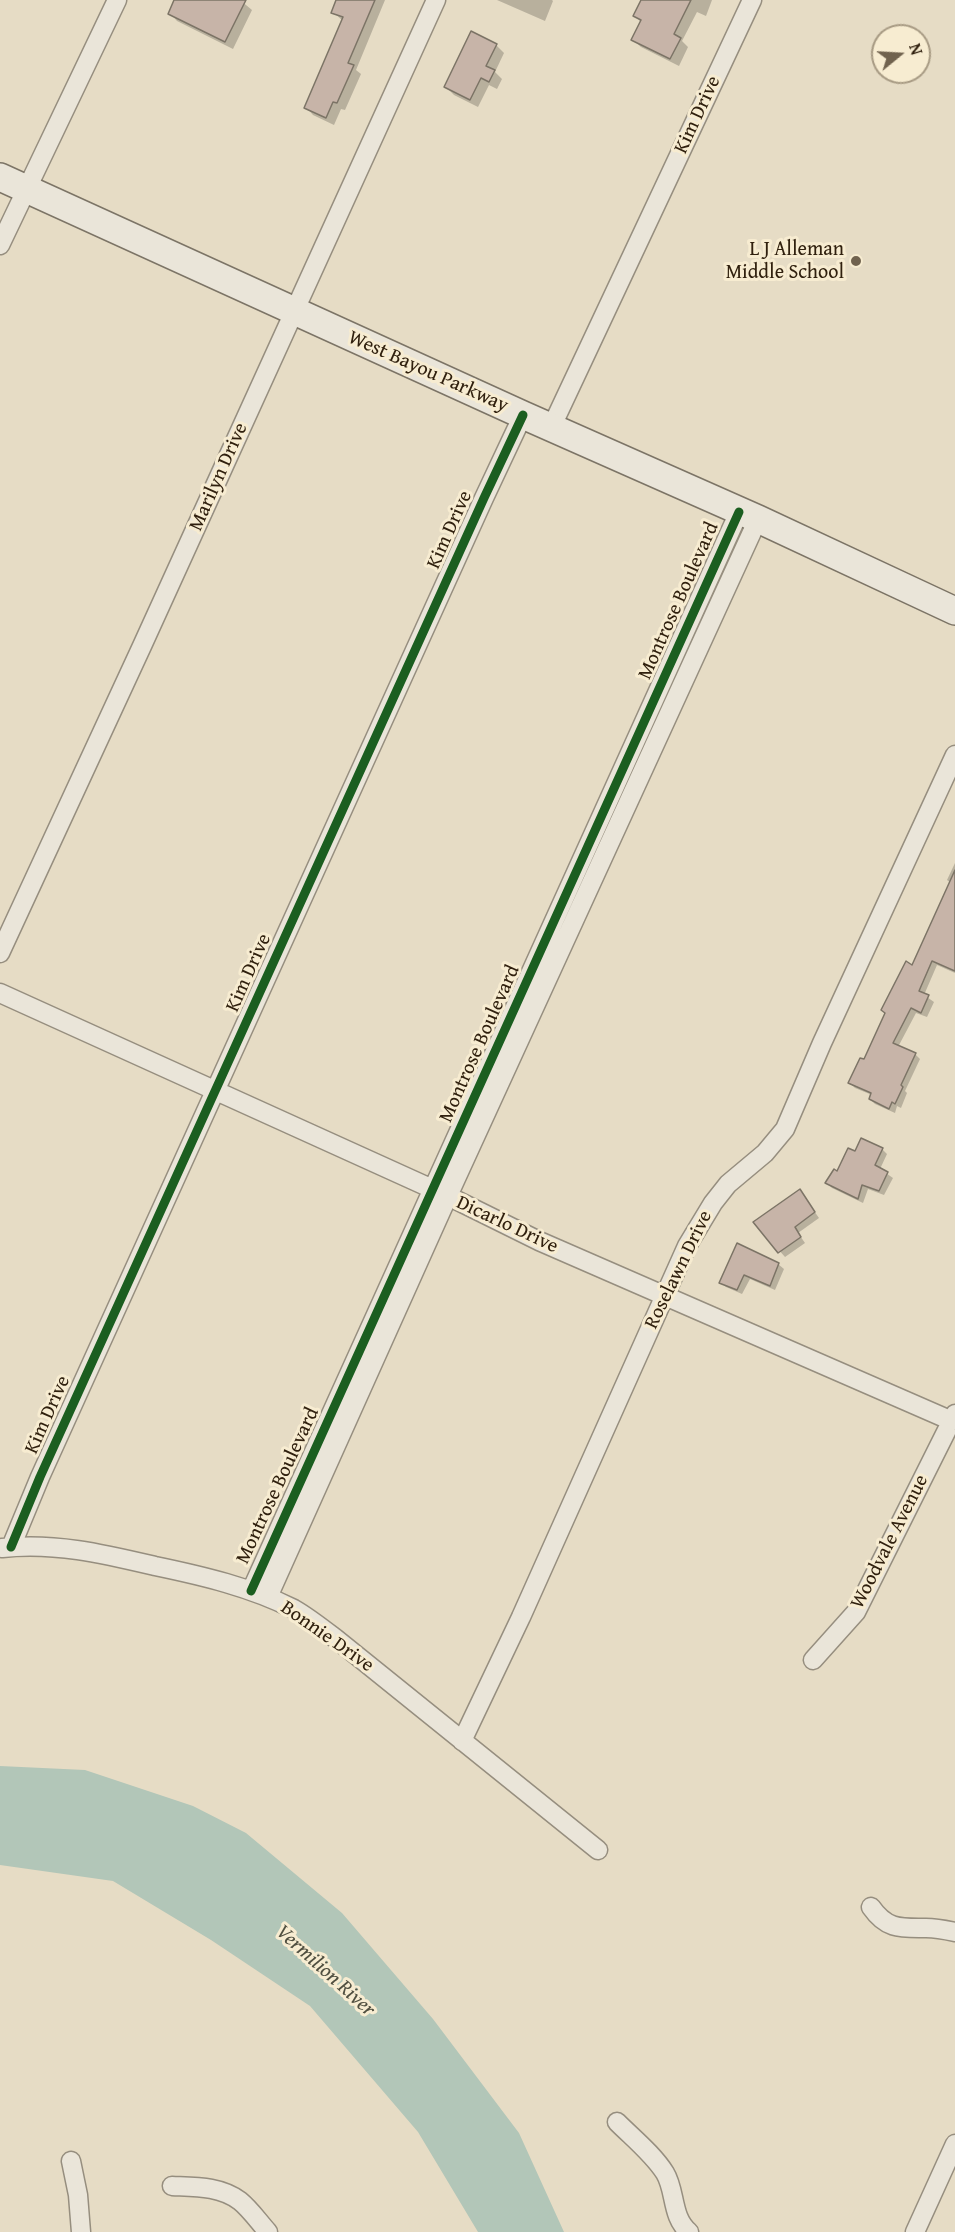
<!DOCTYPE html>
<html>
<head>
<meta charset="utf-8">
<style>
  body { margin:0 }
  #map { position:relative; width:955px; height:2232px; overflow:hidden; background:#e6dcc5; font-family:"Gentium Book Plus",serif }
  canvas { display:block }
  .north { position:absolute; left:871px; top:24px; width:60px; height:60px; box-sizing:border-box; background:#f7ecd1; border:2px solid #a79a83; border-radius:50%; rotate:72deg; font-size:16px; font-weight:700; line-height:24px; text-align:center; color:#30200e }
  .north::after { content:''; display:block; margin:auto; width:21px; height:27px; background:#70624e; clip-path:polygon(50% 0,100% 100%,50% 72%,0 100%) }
</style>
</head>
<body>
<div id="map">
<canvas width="955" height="2232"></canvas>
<div class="north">N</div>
</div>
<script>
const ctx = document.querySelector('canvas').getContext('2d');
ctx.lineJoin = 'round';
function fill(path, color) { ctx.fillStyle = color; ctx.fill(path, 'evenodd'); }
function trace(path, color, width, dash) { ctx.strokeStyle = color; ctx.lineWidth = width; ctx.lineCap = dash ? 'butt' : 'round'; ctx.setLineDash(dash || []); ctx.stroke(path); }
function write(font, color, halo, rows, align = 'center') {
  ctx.font = font + ' "Gentium Book Plus",serif'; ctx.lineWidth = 6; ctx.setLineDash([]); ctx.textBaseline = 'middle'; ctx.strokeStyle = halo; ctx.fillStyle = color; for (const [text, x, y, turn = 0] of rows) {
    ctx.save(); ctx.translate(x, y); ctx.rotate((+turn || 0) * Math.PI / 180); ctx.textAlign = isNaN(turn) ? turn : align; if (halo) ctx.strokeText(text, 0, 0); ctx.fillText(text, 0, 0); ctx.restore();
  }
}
fill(new Path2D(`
  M0,1766L85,1770L193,1806L246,1833L342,1913L433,2019L519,2133L564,2232H478L418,2132L310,2006L211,1940L113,1881L0,1865Z`), '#b2c6b8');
fill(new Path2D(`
  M176,0H240L252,10L233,49L177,21L170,13Z
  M338,0H385L356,70L361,74L345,110L341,109L334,125L313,115L306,107L343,21L333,12Z
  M497,0H552L553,1L545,21Z
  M650,0H712L706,16L697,12L682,41L688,47L679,66L641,47L633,40L641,22L635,16Z
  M496,45L504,53L495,72L502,79L497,89L489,85L478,107L454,95L446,87Z
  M955,863V973L937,965L924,995L934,1002L927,1017L916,1013L898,1047L915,1054L920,1059L905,1091L907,1093L901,1108L897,1106L895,1113L875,1104L870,1099L872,1095L855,1088L850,1083L864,1060L913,967L951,883L947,880Z
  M882,1149L887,1154L880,1169L893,1178L884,1195L868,1189L863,1203L832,1188L827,1183L855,1153Z
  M800,1191L819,1218L798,1233L805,1243L785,1257L755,1223Z
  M737,1245L778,1264L784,1269L775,1290L750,1279L742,1294L726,1287L721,1282Z`), '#0003');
const building = new Path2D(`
  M174,0H246L225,42L168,14Z
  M336,0H375L348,63L354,65L337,103L333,102L326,118L304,108L343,17L331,13Z
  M641,0H691L674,34L681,38L670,59L631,40L641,20L633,16Z
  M471,31L497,44L486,66L495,70L489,82L481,78L470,100L444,87Z
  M955,870V971L932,961L919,991L929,995L921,1013L911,1008L893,1043L916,1053L901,1085L903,1087L895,1104L892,1102L889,1109L869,1099L871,1093L848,1083L860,1058L864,1059L885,1013L881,1010L906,961L912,965Z
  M861,1138L883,1148L875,1165L888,1172L879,1191L862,1185L858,1199L825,1183L834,1169L837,1171L848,1148L855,1151Z
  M800,1189L815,1212L795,1227L801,1237L778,1253L753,1222Z
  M737,1243L779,1263L770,1286L744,1275L737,1290L719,1283Z`);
fill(building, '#c7b4a8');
trace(building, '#7c7466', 1.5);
const street = new Path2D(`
  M0,245L117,0
  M552,426L752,0
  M0,953L142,646L436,0
  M0,993L448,1196L539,1241L952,1421
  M11,1547L40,1477L484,498L523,415
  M2,1548C54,1542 104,1554 155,1566C203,1576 250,1587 294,1609C308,1617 322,1628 335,1638L598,1850
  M251,1591L739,512
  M268,1597L448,1196L758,519
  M813,1660L856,1612L955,1414
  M462,1741L521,1617L687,1246L713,1203L728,1184L765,1153L785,1129L822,1043L955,755
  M871,1907C887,1930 901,1928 926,1928C936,1928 946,1930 955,1932
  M617,2122C633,2138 653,2154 665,2173C676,2191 671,2217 689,2232
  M71,2161L78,2195L81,2232
  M172,2186C195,2187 220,2186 240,2201C250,2209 259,2222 268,2232
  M915,2232L955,2144`);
const secondary = new Path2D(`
  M0,177L523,415L758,519L955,611`);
trace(street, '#968e7f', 21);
trace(secondary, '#7c7466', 30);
trace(street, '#eae5d9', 18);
trace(secondary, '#eae5d9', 27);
trace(new Path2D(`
  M11,1547L40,1477L484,498L523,415
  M251,1591L739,512`), '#1b5e20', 9);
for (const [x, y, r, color] of [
  [856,261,6,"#70624e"]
]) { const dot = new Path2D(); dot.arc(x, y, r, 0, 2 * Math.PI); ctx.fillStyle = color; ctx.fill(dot); trace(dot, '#f7ecd1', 2); }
write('20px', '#30200e', '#f7ecd1', [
  ["Kim Drive",698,115,-65],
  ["West Bayou Parkway",428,372,24],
  ["Marilyn Drive",219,477,-66],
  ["Kim Drive",450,530,-66],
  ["Montrose Boulevard",679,601,-66],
  ["Kim Drive",249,973,-66],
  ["Montrose Boulevard",480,1044,-66],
  ["Dicarlo Drive",507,1225,25],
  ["Roselawn Drive",679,1270,-64],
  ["Kim Drive",48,1415,-66],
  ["Montrose Boulevard",278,1486,-65],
  ["Woodvale Avenue",890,1542,-63],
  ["Bonnie Drive",327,1637,35]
]);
write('20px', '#30200e', '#f7ecd1', [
  ["L J Alleman",844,250],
  ["Middle School",844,273]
], 'right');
write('italic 21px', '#504f40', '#f7ecd1', [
  ["Vermilion River",325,1971,42]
]);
</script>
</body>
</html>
